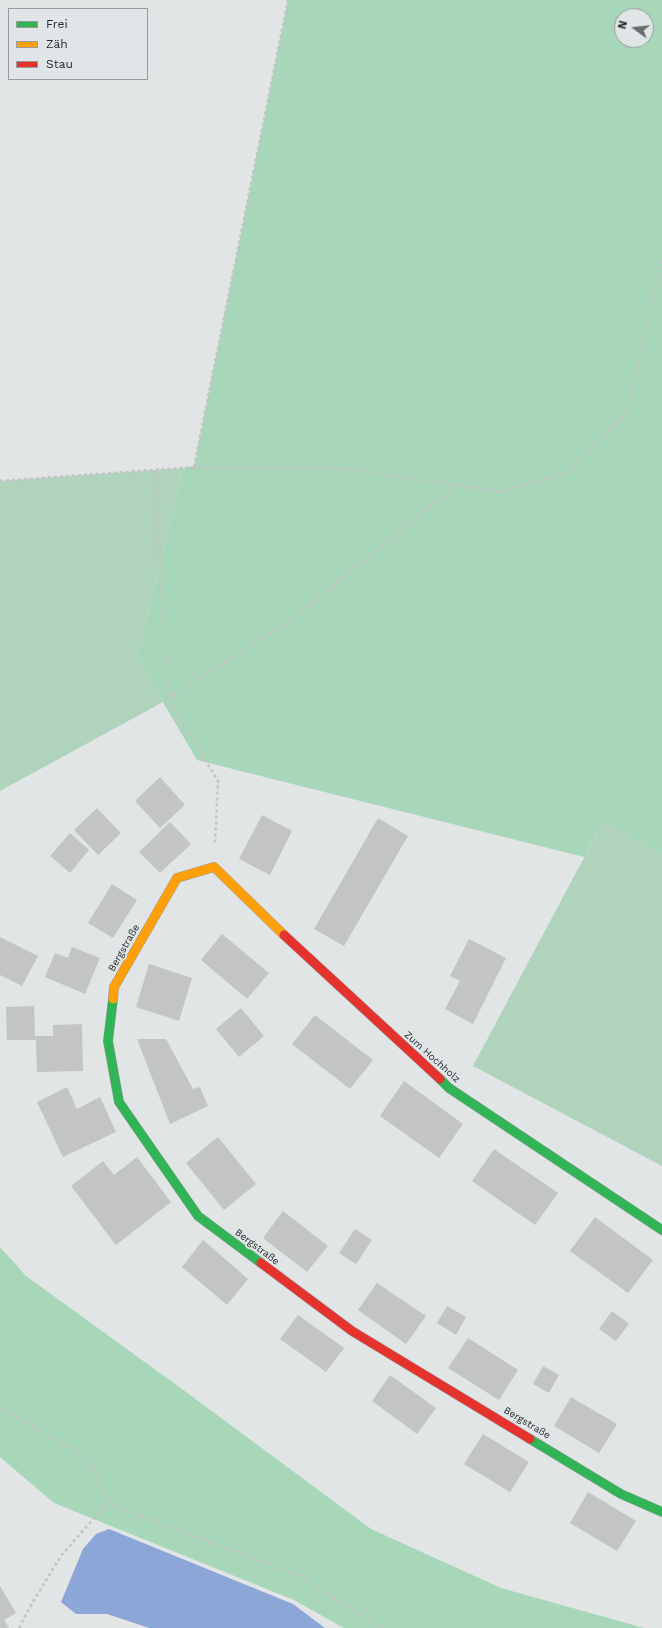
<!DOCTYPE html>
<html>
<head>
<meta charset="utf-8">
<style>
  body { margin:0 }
  #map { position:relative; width:662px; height:1628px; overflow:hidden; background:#e1e5e6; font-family:"Work Sans",sans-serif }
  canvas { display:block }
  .legend { position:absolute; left:8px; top:8px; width:140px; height:72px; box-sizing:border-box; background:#e0e6e7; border:1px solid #969b9c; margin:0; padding:5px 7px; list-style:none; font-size:12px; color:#282a2b }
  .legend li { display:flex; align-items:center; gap:8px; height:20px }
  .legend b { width:20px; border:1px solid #969b9c }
  .north { position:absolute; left:614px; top:8px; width:40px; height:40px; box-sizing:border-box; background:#e0e6e7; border:1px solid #969b9c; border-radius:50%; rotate:285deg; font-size:11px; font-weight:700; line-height:16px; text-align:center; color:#282a2b }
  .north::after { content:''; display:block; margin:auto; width:14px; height:18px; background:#696b6c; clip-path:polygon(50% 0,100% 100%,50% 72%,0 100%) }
</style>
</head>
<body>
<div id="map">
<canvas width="662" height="1628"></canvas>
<ul class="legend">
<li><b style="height:5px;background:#30b455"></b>Frei</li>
<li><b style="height:5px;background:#ff9f0a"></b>Zäh</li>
<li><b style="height:5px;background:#e5322d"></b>Stau</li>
</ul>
<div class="north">N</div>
</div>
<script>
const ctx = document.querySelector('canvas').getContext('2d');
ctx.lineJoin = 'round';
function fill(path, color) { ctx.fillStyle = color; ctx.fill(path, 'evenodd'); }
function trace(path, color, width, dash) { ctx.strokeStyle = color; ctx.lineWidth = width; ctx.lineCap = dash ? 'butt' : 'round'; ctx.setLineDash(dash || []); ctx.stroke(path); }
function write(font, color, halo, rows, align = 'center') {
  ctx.font = font + ' "Work Sans",sans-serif'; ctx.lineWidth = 4; ctx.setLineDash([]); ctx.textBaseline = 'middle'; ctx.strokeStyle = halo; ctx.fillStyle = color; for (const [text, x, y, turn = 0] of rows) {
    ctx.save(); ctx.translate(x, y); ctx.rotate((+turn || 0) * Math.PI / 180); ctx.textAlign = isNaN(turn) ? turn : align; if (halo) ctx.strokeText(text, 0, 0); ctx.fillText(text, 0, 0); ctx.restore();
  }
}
fill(new Path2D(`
  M183,468L137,658L163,702L0,791V481Z
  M603,822L662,854V1166L473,1066Z`), '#b0d3bd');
fill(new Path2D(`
  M288,0H662V854L603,822L584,857L197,760L137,658L183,468L194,466ZM622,16H646V40H622Z
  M0,1247L26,1276L182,1389L371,1529L501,1588L644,1628H344L294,1600L54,1503L0,1457Z`), '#a7d6b9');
fill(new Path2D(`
  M109,1529L293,1604L325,1628H149L107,1614H76L61,1602L83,1549L96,1534Z`), '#8ca7d7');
fill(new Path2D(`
  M160,777L185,805L160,828L135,801Z
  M97,808L121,833L98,855L74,830Z
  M262,815L292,831L270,875L239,859Z
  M378,818L408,836L344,946L314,929Z
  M170,822L191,844L160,873L139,852Z
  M70,833L89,850L70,873L50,856Z
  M112,884L137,900L113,938L88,923Z
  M222,934L269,973L247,999L201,960Z
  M0,937L38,956L22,986L0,975Z
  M469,939L506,958L473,1024L445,1009L460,981L450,976Z
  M72,947L100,958L85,994L45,977L55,953L68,958Z
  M149,964L192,978L179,1021L136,1007Z
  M34,1006L35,1036H53V1025L82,1024L83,1071L37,1072L36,1040H7L6,1007Z
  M241,1008L264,1036L239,1057L216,1029Z
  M315,1015L373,1060L350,1089L292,1044Z
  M137,1039H166L193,1089L200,1087L208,1106L170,1124Z
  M404,1081L463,1124L439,1158L380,1116Z
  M67,1087L77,1109L100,1097L116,1132L63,1157L37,1102Z
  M218,1137L256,1184L224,1210L186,1163Z
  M494,1149L558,1193L535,1225L472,1181Z
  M137,1157L171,1202L116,1245L71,1186L103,1161L114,1175Z
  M283,1211L328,1246L307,1272L263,1238Z
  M595,1217L653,1260L628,1293L570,1251Z
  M355,1229L372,1240L356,1264L339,1253Z
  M203,1240L248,1279L227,1305L182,1267Z
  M377,1283L426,1316L406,1344L358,1310Z
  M447,1306L466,1317L456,1335L437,1323Z
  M612,1311L629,1324L616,1341L599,1329Z
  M298,1315L344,1348L326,1372L280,1339Z
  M468,1338L518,1370L499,1400L448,1368Z
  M543,1366L559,1375L549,1393L533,1384Z
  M390,1375L436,1408L417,1434L372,1401Z
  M571,1397L617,1424L599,1453L554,1426Z
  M483,1434L529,1462L510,1492L464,1464Z
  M588,1492L636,1521L617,1551L570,1523Z
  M0,1586L16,1613L4,1620L9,1628H0Z`), '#c2c5c4');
const fast = new Path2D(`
  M113,999L108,1041L119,1102L198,1216L261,1263
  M440,1079L449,1088L662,1230
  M530,1439L621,1494L662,1512`);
const slow = new Path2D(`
  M113,999L114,987L177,878L214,867L284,935`);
const jam = new Path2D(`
  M284,935L440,1079
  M261,1263L352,1331L530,1439`);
trace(fast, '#9da0a1', 10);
trace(slow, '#9da0a1', 10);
trace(jam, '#9da0a1', 10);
trace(new Path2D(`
  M194,467L288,0
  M155,470L168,699L218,781L215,844
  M0,481L194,467L350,469L502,492L567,472L628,412L662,258
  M168,699L291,620L457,485
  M0,1408L89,1459L107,1503L300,1576L380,1628
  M19,1628L34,1600L61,1556L107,1503`), '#c3c4c5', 2.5, [3, 3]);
trace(fast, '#30b455', 9);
trace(slow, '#ff9f0a', 9);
trace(jam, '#e5322d', 9);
write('10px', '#282a2b', '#e0e6e7', [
  ["Bergstraße",124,948,-60],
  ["Zum Hochholz",432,1057,42],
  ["Bergstraße",257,1247,37],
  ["Bergstraße",527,1423,31]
]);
</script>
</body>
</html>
